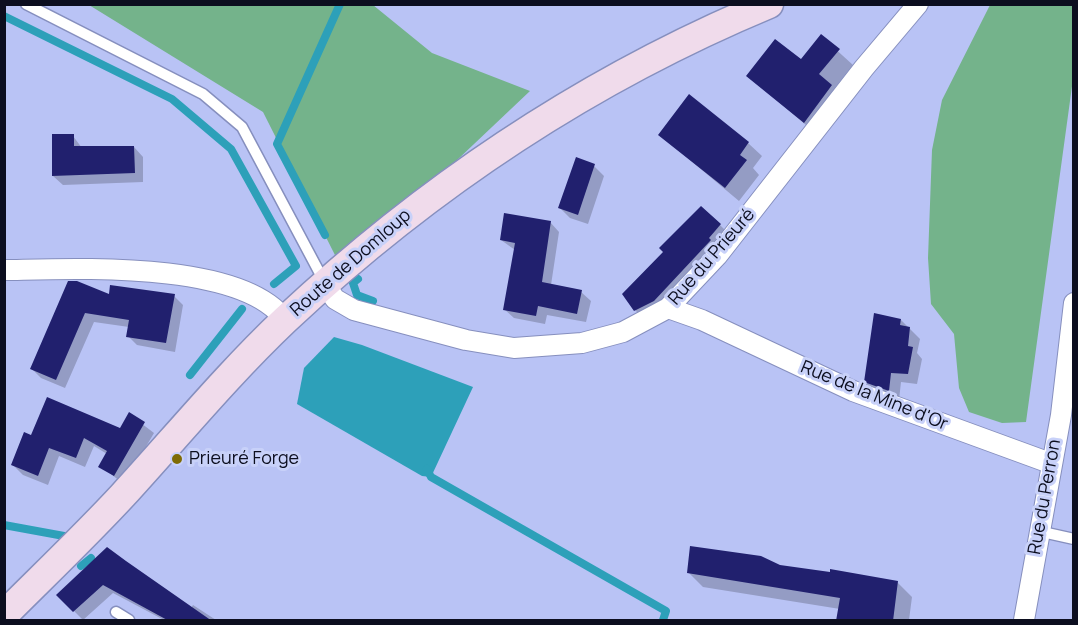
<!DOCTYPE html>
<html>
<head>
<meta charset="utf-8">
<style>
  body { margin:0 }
  #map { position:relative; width:1078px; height:625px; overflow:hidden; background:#b9c3f5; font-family:Manrope,sans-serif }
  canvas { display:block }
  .frame { position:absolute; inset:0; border:6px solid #0c0e1f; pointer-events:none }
</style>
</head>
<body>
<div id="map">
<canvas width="1078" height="625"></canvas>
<div class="frame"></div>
</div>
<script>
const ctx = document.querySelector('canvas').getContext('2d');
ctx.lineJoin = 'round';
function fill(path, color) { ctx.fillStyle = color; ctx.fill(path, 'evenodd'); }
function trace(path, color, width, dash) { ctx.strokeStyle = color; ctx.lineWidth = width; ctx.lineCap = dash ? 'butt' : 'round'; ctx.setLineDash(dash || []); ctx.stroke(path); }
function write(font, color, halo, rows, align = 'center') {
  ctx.font = font + ' Manrope,sans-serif'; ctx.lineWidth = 6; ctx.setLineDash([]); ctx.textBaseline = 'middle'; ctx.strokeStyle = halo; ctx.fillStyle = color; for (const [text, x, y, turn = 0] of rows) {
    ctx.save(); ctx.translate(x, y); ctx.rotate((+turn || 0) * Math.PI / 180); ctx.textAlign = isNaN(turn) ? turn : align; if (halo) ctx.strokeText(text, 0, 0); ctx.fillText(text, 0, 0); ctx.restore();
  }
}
fill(new Path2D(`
  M89,5H373L432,53L530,91L342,269L263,112Z
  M990,5H1073V79L1026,422L1002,423L969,412L959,388L954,334L931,304L928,258L932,150L942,100Z`), '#74b38b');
fill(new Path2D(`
  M334,337L362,345L473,387L431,477L422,476L297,404L304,368Z`), '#2da0b9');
fill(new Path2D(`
  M821,36L853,65L834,89L845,101L819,136L748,76L801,61Z
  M660,135L748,143L762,156L753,168L759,175L739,201Z
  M73,136L82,148L134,147L143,157V182L63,185L53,176Z
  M577,159L594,166L604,176L588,224L570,218L560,208Z
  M550,222L559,232L551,285L581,292L591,301L586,322L547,315L545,324L514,318L504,309L515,250L501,240Z
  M720,225L729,234L644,319L635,310Z
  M69,282L110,296H174L183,305L175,352L137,345L128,336L129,327L94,322L65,388L41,378L32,369Z
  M901,320L920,339L917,353L922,359L917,384L901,382L899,400L875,392L865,382Z
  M129,414L154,433L124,484L100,466L107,454L94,446L85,467L59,456L48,485L23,475L13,465L32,437L121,429Z
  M107,549L191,608L193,605L216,620H164L113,593L83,620L58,595Z
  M780,566L897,582L912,597L909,620H838L840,609L703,587L688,572Z`), '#0003');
trace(new Path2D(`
  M4,16L172,99L231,149L296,266L274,284
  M325,235L277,144L340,4
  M358,279L353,283L357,295L373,301
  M190,375L242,309
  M427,469L431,477L666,611L663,620
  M4,525L64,536
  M81,566L91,558`), '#2da0b9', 8);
fill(new Path2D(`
  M821,34L840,49L819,74L832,85L804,123L746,76L775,39L801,59Z
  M689,94L749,142L740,155L747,160L725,188L658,135Z
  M52,134H74V146H134L135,173L52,176Z
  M576,157L595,164L578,215L558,208Z
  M701,206L721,224L709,238L711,240L654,301L634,311L622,294L663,252L659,248Z
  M504,213L551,221L542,282L582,290L577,314L538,306L536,316L503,310L515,243L500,240Z
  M68,281H77L109,294L110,285L175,294L166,343L126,337L129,320L85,313L56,380L30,369Z
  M874,313L901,319L900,325L910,327L908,346L913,347L908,374L891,373L889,391L864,382Z
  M47,397L120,428L129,412L145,422L114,476L98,467L107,451L84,438L76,458L49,448L38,476L11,465L24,432L31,435Z
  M690,546L761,556L780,565L830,572V569L898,581L893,621H836L840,598L687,573Z
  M107,547L126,561L212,621H169L103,585L73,612L56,595Z`), '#21206e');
const lane = new Path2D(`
  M26,4L203,94L242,127L325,283
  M1038,531L1074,539
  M116,612L129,620`);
const street = new Path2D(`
  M4,270C74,269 241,260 285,320
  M325,284L335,299L354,310L466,340L514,348L582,343L623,332L668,308L717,256L864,68L918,4
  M668,308L702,320L853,391L1050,463
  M1024,620L1061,415L1074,303`);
const secondary = new Path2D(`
  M4,615C44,575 85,536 123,495C177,436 227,375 285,320C427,187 589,79 769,4`);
trace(lane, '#868fbe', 13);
trace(street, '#868fbe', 22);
trace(secondary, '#868fbe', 31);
trace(lane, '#fff', 10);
trace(street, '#fff', 20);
trace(secondary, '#f0dbeb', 28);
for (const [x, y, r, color] of [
  [177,459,6,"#7f6b04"]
]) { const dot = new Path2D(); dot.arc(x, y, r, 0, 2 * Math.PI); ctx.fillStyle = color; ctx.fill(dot); trace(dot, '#c8d1f9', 2); }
write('18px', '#0c0e1f', '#c8d1f9', [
  ["Rue du Prieuré",712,257,-49],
  ["Route de Domloup",351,263,-41],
  ["Rue de la Mine d'Or",874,396,22],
  ["Rue du Perron",1045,497,-80]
]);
write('18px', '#0c0e1f', '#c8d1f9', [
  ["Prieuré Forge",189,459]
], 'left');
</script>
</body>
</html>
